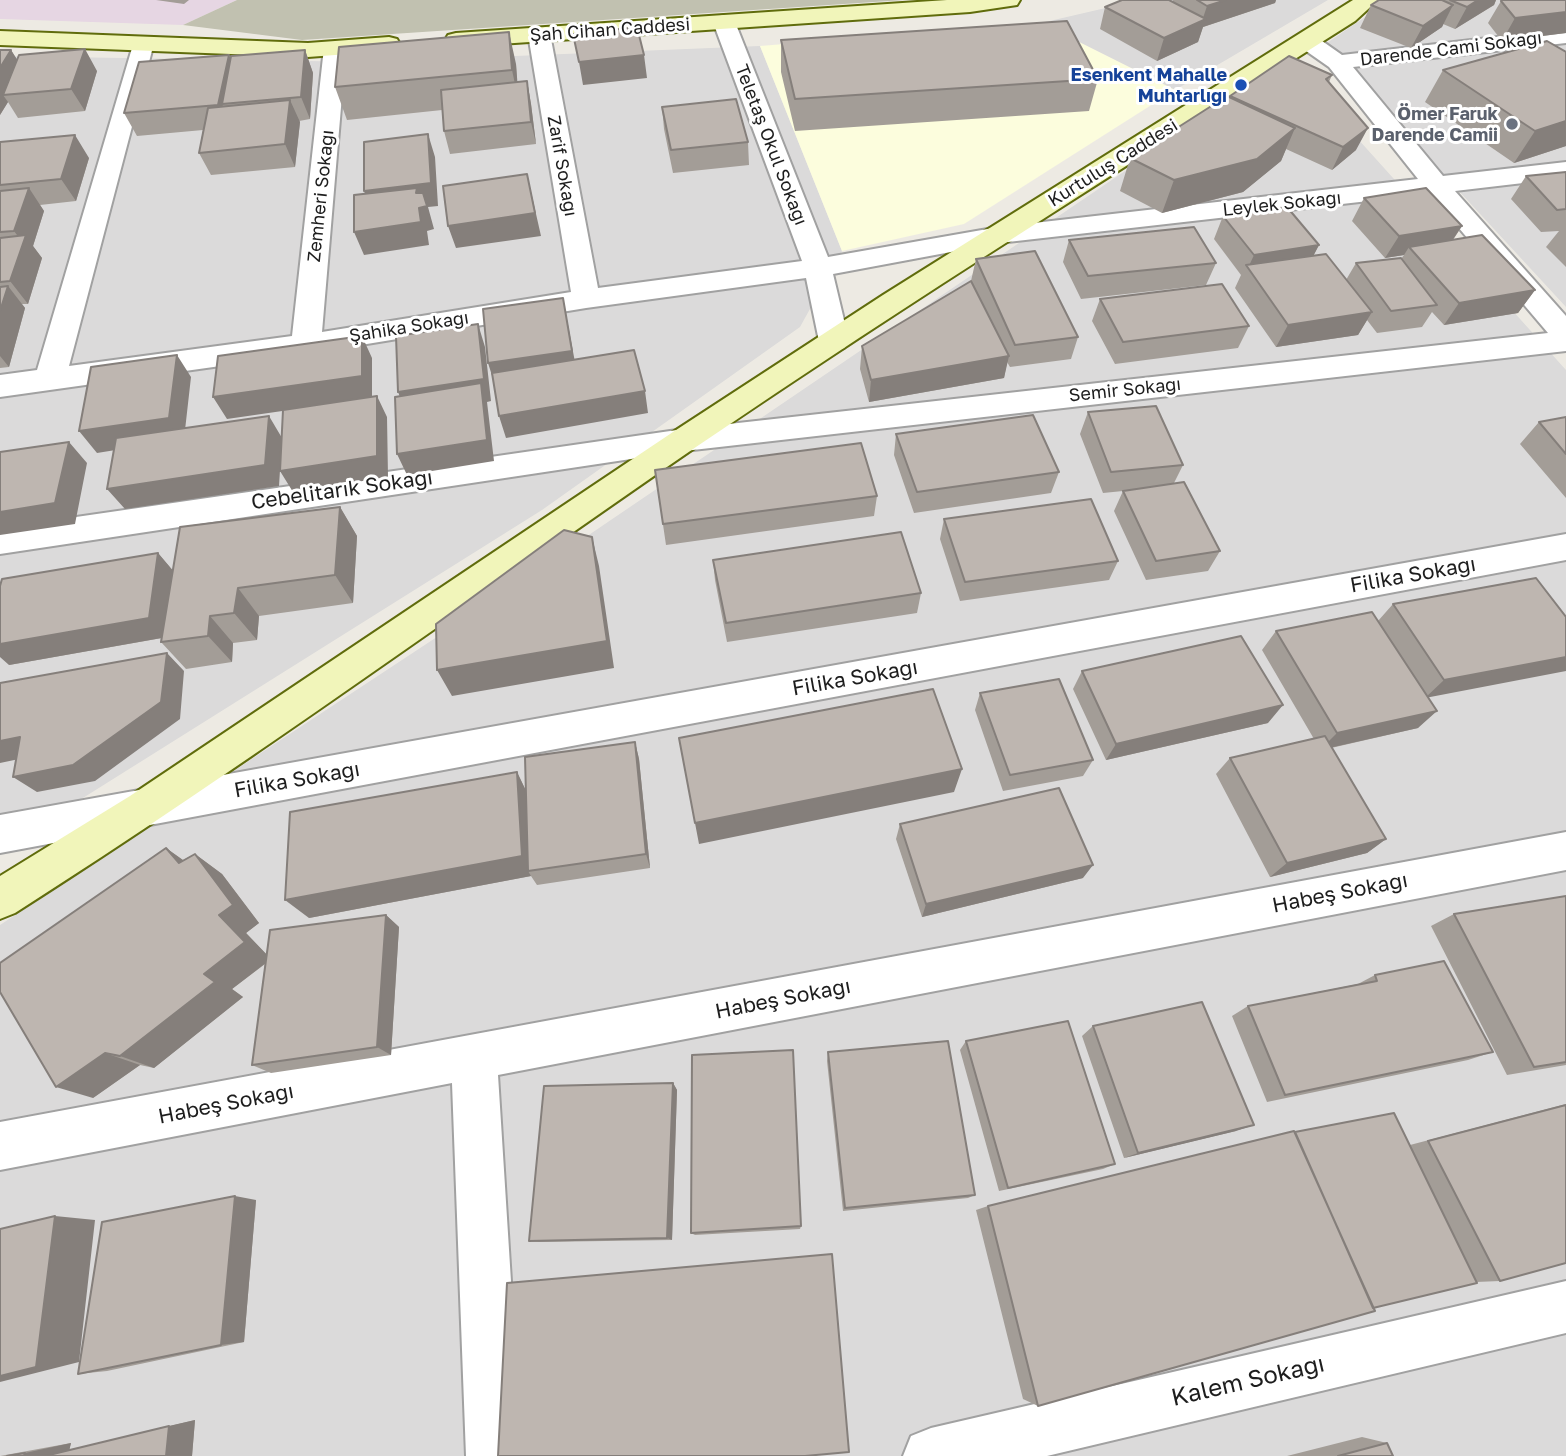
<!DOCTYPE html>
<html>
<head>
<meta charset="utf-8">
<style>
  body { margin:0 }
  canvas { display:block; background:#edeae3 }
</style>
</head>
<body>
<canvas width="1566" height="1456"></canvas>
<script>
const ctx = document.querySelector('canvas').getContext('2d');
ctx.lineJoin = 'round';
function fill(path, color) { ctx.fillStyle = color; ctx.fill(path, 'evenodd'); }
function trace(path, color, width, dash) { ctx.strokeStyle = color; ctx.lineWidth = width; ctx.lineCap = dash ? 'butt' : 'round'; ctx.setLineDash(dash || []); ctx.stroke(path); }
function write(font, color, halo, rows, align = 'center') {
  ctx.font = font + ' "Golos Text",sans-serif'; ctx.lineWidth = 6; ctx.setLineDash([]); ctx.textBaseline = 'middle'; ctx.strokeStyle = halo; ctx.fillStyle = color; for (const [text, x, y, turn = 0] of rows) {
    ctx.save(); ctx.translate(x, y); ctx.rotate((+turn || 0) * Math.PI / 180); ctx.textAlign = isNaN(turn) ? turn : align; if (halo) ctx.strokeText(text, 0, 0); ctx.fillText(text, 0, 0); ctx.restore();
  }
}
fill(new Path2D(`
  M1140,0H1328L1175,90L1041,23Z
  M1390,0H1566V307L1324,45Z
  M760,46L842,251L800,327L542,510L0,850V56L368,62Z
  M1294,68L1566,370V1456H0V925L493,600L1125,171Z`), '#dbdada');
fill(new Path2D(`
  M0,0H237L183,25L0,19Z`), '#e6d6e3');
fill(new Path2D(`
  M1041,23L1175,90L964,224L842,251L760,46Z`), '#fcfddd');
fill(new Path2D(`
  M237,0H904L302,40L183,25Z`), '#c1c1b0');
const street = new Path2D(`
  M724,15L732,17L735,22L828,257L999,227L1418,179L1329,67L1299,46L1296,41L1299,36H1315L1342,55L1566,29V43L1353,67L1443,176L1566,162V178L1455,191L1566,316V351L684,451L0,554V528L684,429L1548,333L1430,194L999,243L833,274L849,341L844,348L834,351L824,348L819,341L806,278L586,308L306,354L0,397V375L37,370L135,38H151L154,43L69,366L292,336L324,48L327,43H343L346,48L322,332L571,292L528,34L531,29H547L550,34L598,288L802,261L713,22L716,17Z
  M1566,534V560L0,853V815Z
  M1566,832V870L498,1075L522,1456H466L452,1083L0,1170V1122Z
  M1566,1281V1333L1047,1456H903L911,1436L931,1428Z`);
const secondary = new Path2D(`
  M947,0H1020L1017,5L970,12L456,47L448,45L445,40L448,35L456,33Z
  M1353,0H1378L1355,21C1134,161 912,300 696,447C469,603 247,765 15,913L0,919V876L130,796L673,432L883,295Z
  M0,31L308,43L389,37L397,39L400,44L397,49L389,51L308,57L0,45Z`);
trace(street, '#a1a1a1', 4);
trace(secondary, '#606c0c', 4);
fill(street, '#fff');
fill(secondary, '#f1f5ba');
fill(new Path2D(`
  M156,0H189L184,4Z
  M1173,0H1276L1275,3L1203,27L1198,42L1157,61L1100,29L1105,7L1172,2Z
  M1379,0H1496L1494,5L1455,29L1443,24L1442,27L1411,48L1360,28L1371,5Z
  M1566,0V33L1502,41L1488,23L1501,1Z
  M781,40L1098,79L1089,111L795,131L781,72Z
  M11,50L17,60L97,71L85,111L18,118L8,102L0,115Z
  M305,50L313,73L310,119L299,121L300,122L295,167L211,175L199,153L203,130L137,136L124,113L230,58Z
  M1566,52V146L1514,163L1425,102L1443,70Z
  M516,64L517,82L527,81L531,104L536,144L450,154L444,131L442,110L347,120L335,87Z
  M1332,75L1329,82L1356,150L1332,170L1286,149L1281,161L1243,192L1162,213L1120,191L1130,158L1230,96Z
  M662,107L748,142L749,165L673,173L664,129Z
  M0,142L89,158L76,201L40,205L44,211L33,246L42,258L28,304H22L25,308L9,367L0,368Z
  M1566,172V267L1546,247L1559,231L1541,232L1511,199L1526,176Z
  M1364,198L1462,226L1453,240L1535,290L1518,313L1444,325L1432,312L1422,327L1377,333L1367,320L1358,335L1276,347L1235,288L1241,275L1214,239L1223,216L1319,245L1313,256L1346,280L1356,263L1401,259L1404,255L1385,258L1352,221Z
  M1069,240L1216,263L1206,285L1081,299L1063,262Z
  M976,259L1078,337L1071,359L1010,367L1007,362L1004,378L869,402L860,369L862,346L971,281Z
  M1100,299L1249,326L1238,348L1115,364L1092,321Z
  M1088,412L1183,465L1174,483L1220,551L1208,571L1146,580L1114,511L1123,491L1103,493L1080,434Z
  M1566,417V498L1520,444L1539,422Z
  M896,434L1059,472L1051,493L914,513L894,455Z
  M655,470L877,496L874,516L666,545Z
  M340,507L357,536L353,603L259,616L257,640L233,643L232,662L186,669L161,642L162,638L9,665L158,553L173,571Z
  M944,519L1118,561L1109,580L960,601L940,539Z
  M713,560L921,593L917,613L727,642L715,580Z
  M1393,604L1566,617L1428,697L1418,728L1331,748L1386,839L1367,853L1270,877L1216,774L1230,758L1314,739L1262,650L1276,631L1378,621Z
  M1082,671L1268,723L1106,760L1073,689Z
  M980,693L1093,760L1083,776L1003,791L975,710Z
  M635,742L639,759L650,868L537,885L531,876L309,918L517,772L526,791Z
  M900,824L1083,878L922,917L896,839Z
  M166,848L183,860L195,854L222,874L259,923L246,933L266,954L386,915L399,927L391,1055L271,1073L252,1065L265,964L232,989L243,997L154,1068L140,1065L93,1098Z
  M1566,896V1065L1507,1075L1431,926L1454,914Z
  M1375,975L1493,1052L1468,1060L1267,1102L1232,1016L1248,1006L1358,984Z
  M1093,1026L1236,1131L1124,1158L1082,1036Z
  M966,1041L1115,1164L1103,1169L999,1191L960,1050Z
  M828,1052L975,1195L968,1198L843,1211L827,1061Z
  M673,1083L677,1090L672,1240L539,1242L529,1241Z
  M1566,1104V1263L1500,1281L1476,1282L1373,1308L1038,1406L1023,1399L976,1210L988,1206L1295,1132L1410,1145Z
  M256,1200L244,1342L107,1371L78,1374Z
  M801,1226L800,1229L695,1235L691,1233Z
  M195,1420L192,1456H0L71,1443L69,1450Z
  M1362,1437L1387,1443L1393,1456H1287Z`), '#a39d97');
fill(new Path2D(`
  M1226,0H1276L1275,3L1203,27L1198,42L1157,61L1164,38L1202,21L1207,6Z
  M1478,0H1496L1494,5L1455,29L1467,7Z
  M1453,5L1442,27L1411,48L1423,26Z
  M1566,12V33L1502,41L1515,18Z
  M509,32L516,64L519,103L512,70Z
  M85,49L97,71L85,111L71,89Z
  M11,50L25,72L3,95L8,102L0,115V68Z
  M305,50L313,73L310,119L301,97Z
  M229,55L239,77L222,104L230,121L229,127L218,105Z
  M644,55L647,78L583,85L579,62Z
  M527,81L531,104L536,144L531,122Z
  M290,100L300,122L295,167L285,144Z
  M1566,121V146L1514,163L1535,131Z
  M1295,128L1281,161L1243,192L1162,213L1174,180Z
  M1368,128L1356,150L1332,170L1343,147Z
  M428,134L435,157L438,206L428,207L434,229L427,231L429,245L364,255L354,232L372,214L364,191Z
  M75,135L89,158L76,201L61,179Z
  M527,174L541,236L456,248L448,226Z
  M29,188L44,211L33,246L42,258L28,304L10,281L23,243L14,231Z
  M1462,226L1447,248L1409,247L1404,255L1385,258L1399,236Z
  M1319,245L1307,268H1248L1254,255Z
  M8,286L25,308L9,367L0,356V311Z
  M1535,290L1518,313L1444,325L1459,303Z
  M563,298L577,373L495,385L488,363Z
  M1372,312L1358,335L1276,347L1288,325Z
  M478,324L485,347L491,401L487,402L494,461L407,475L397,454L407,414L398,392Z
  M362,336L372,358V398L227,419L213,397Z
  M177,355L191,377L184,439L97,453L79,431Z
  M1009,356L1004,378L869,402L871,380Z
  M645,391L648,413L506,438L499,416Z
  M377,396L387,417L388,477L293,492L280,471Z
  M269,416L282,438L279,486L125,509L107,489Z
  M69,442L87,463L75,524L0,535V512Z
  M340,507L357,536L353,603L335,575Z
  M592,537L599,566L614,668L452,696L437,670Z
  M158,553L175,573L167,637L9,665L0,657V644Z
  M238,588L259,616L257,640L234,613Z
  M210,616L233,643L232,662L208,636Z
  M167,653L184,671L180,719L95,781L37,792L13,777Z
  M1566,657V671L1425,698L1444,680Z
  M1283,705L1268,723L1106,760L1116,744Z
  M1437,711L1418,728L1320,750L1337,733Z
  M20,737L43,754L0,763V741Z
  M635,742L639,759L650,868L646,854Z
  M962,769L954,792L699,844L695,823Z
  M517,772L528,795V871L531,876L309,918L285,900Z
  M1386,839L1367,853L1270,877L1287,863Z
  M166,848L194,868L179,863Z
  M195,854L222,874L259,923L246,933L271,959L232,989L243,997L154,1068L120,1056L204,974L219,915Z
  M1093,865L1083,878L922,917L926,904Z
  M386,915L399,927L391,1055L377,1047Z
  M105,1053L140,1065L93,1098L56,1087Z
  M673,1083L677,1090L672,1240L667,1238Z
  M1254,1125L1236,1131L1124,1158L1138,1153Z
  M235,1196L256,1200L244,1342L221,1345Z
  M55,1216L95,1220L79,1362L0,1382V1376Z
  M195,1420L192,1456H166L169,1426Z
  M71,1443L68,1456H24L25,1453Z`), '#857f7b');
const building = new Path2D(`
  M1122,0H1169L1206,19L1164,38L1105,7Z
  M1197,0H1226L1207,6Z
  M1379,0H1442L1453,5L1423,26L1371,5Z
  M1450,0H1478L1467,7Z
  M1502,0H1566V12L1515,18L1501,1Z
  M1067,21L1098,79L795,99L781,40Z
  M637,27L644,55L579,62L573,34Z
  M509,32L512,70L335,87L339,47Z
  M1547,41L1566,52V121L1535,131L1443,70Z
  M85,49L71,89L3,95L19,55Z
  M0,50H11L0,68Z
  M305,50L301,97L222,104L231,56Z
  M229,55L218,105L124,113L139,62Z
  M1289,56L1332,75L1326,79L1368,128L1343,147L1230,96Z
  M527,81L531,122L444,131L441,90Z
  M1227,96L1295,128L1257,159L1174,180L1130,158Z
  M736,99L748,142L671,150L662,107Z
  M290,100L285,144L199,153L208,108Z
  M428,134L431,183L364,191V142Z
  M75,135L61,179L0,185V142Z
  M1566,172V209L1557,210L1526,176Z
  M527,174L535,213L448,226L443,186Z
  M29,188L14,231L0,232V191Z
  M417,188L416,193H423L427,206L419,208L421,222L354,232V195Z
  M1426,188L1462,226L1399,236L1364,198Z
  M1287,207L1319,245L1254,255L1223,216Z
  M1194,227L1216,263L1088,276L1069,240Z
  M26,235L10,281L0,282V238Z
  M1482,235L1535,290L1459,303L1409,247Z
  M1035,251L1078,337L1015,345L976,259Z
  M1326,254L1372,312L1288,325L1246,265Z
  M1401,258L1437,305L1391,311L1356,263Z
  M971,281L1009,356L871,380L862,346Z
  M1222,284L1249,326L1123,342L1100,299Z
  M8,286L0,311V287Z
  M563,298L572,351L488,363L483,309Z
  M478,324L484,379L398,392L396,336Z
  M362,336V376L213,397L218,356Z
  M634,350L645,391L499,416L492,373Z
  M177,355L169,418L79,431L91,367Z
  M481,383L487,440L397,454L395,397Z
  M377,396V456L280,471L283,410Z
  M1156,406L1183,465L1111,472L1088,412Z
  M1033,415L1059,472L917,492L896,434Z
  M269,416L265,465L107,489L116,438Z
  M1566,417V454L1539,422Z
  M69,442L55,503L0,512V452Z
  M861,443L877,496L663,524L655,470Z
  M1184,482L1220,551L1156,561L1123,491Z
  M1091,499L1118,561L965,582L944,519Z
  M340,507L335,575L238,588L234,613L210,616L208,636L161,642L180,527Z
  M564,530L592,537L607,641L437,670L436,624Z
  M901,532L921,593L726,623L713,560Z
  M158,553L149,618L0,644V586L2,579Z
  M1536,578L1566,617V657L1444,680L1393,604Z
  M1372,612L1437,711L1337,733L1276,631Z
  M1241,636L1283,705L1116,744L1082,671Z
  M167,653L161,702L73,765L13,777L20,737L0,741V683Z
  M1059,679L1093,760L1010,775L980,693Z
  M933,689L962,769L695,823L679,738Z
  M1325,736L1386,839L1287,863L1230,758Z
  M635,742L646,854L528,871L525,757Z
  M517,772L522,856L285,900L290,812Z
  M1059,788L1093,865L926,904L900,824Z
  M166,848L179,863L195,854L233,905L219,915L245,942L204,974L215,982L120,1056L105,1053L56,1087L0,992V963Z
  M1566,896V1062L1534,1067L1454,914Z
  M386,915L377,1047L252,1065L270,930Z
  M1444,961L1493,1052L1285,1095L1248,1006L1377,981L1375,975Z
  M1202,1002L1254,1125L1138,1153L1093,1026Z
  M1068,1021L1115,1164L1008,1188L966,1041Z
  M948,1041L975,1195L845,1208L828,1052Z
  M793,1050L801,1226L691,1233L692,1055Z
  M673,1083L667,1238L529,1241L544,1086Z
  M1566,1105V1263L1500,1281L1428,1141Z
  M1394,1113L1477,1283L1373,1308L1295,1132Z
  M1294,1131L1375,1311L1038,1406L988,1206Z
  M235,1196L221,1345L78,1374L102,1222Z
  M55,1216L36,1367L0,1376V1229Z
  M832,1254L849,1452L805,1456H498L507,1283Z
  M169,1426L166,1456H48L49,1455Z
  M1387,1443L1393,1456H1338Z
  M25,1453L24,1456H7Z`);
fill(building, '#beb6b0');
trace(building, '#857f7b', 2);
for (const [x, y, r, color] of [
  [1241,85,7,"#1a4fb4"],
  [1512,124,7,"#6b7280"]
]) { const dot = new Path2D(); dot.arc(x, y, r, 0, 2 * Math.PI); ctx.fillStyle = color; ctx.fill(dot); trace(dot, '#fff', 2.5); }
write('18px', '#1d1d1d', '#fff', [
  ["Şah Cihan Caddesi",610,30,-4],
  ["Darende Cami Sokağı",1451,49,-7],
  ["Teletaş Okul Sokağı",771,145,69],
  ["Kurtuluş Caddesi",1113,163,-32],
  ["Zarif Sokağı",562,166,80],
  ["Zemheri Sokağı",321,196,-84],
  ["Leylek Sokağı",1282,204,-6],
  ["Şahika Sokağı",409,327,-9],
  ["Semir Sokağı",1125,390,-6]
]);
write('bold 18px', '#164399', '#fff', [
  ["Esenkent Mahalle",1227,75],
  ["Muhtarlığı",1227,96]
], 'right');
write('bold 18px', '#5b616d', '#fff', [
  ["Ömer Faruk",1498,114],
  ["Darende Camii",1498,135]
], 'right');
write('21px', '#1d1d1d', '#fff', [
  ["Cebelitarık Sokağı",342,490,-8],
  ["Filika Sokağı",1413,575,-10],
  ["Filika Sokağı",855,678,-10],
  ["Filika Sokağı",297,780,-10],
  ["Habeş Sokağı",1340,893,-11],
  ["Habeş Sokağı",783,999,-11],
  ["Habeş Sokağı",226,1104,-11]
]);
write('24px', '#1d1d1d', '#fff', [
  ["Kalem Sokağı",1248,1381,-13]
]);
</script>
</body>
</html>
